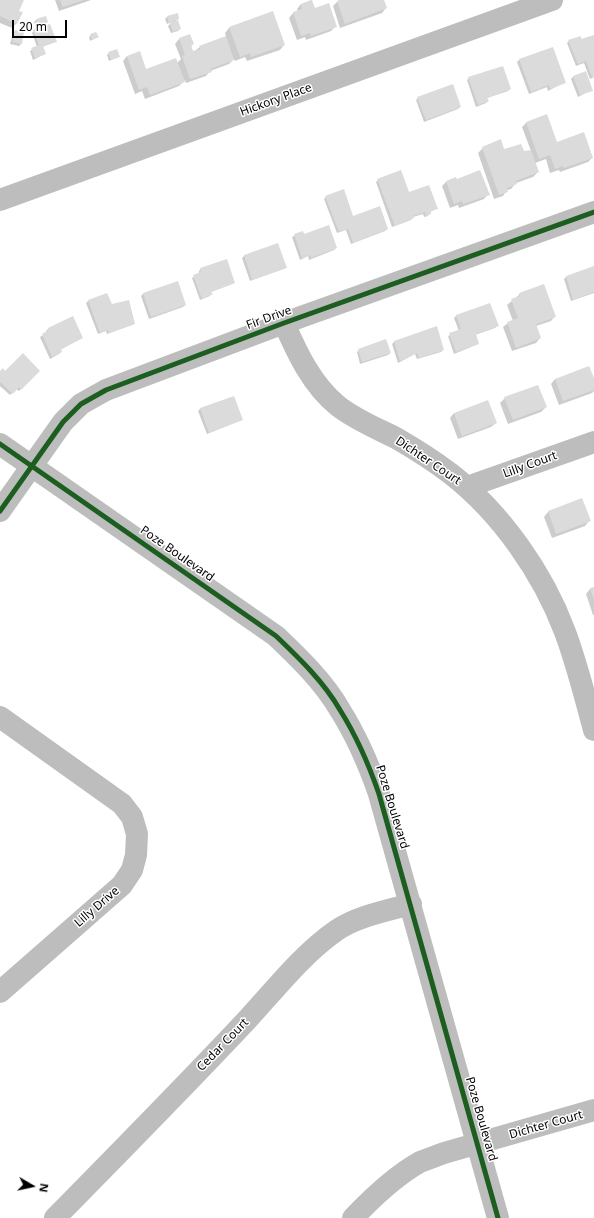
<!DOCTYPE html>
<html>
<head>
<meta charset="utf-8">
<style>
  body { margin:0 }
  #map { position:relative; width:594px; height:1218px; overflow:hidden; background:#fff; font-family:"Noto Sans",sans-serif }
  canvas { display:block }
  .north { position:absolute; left:12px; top:1166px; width:40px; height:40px; -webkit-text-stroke:3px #fff; paint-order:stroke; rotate:99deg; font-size:11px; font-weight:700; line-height:16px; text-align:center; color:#000 }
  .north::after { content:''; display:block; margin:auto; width:14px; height:18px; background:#000; clip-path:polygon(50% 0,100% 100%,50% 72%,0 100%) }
  .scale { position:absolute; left:12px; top:20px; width:55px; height:18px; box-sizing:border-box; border:2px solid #000; border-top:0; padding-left:5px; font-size:12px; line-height:14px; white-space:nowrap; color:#000; -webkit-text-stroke:3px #fff; paint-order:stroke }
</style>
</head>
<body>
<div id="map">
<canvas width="594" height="1218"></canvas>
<div class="north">N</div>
<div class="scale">20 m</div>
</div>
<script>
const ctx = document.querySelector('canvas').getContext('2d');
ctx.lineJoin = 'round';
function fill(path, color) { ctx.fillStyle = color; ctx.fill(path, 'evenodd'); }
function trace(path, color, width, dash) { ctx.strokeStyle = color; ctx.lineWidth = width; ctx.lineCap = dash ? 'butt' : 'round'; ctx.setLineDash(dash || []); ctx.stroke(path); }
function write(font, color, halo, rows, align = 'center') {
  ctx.font = font + ' "Noto Sans",sans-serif'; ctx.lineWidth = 3; ctx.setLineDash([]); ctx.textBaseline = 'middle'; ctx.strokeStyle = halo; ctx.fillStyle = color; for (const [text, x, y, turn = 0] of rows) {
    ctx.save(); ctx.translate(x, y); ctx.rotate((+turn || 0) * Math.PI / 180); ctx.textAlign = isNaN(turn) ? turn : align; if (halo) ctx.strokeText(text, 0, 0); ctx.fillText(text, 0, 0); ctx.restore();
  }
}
fill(new Path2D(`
  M0,0H23L17,11L21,13L16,24L12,28L0,23Z
  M55,0H91L59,11Z
  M342,0H383L386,8L382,13L340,28L333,6L337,2Z
  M301,4L314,9L336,26L331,31L306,40L305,37L297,40L289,18L293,13L298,12L297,9Z
  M273,13L284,45L280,50L247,61L245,57L235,61L234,59L229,64L210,71L206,76L186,83L185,80L179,86L145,99L142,91L135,94L123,61L127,56L146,70L177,63L181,59L175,44L179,39L193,44L191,46L193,52L200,47L226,37L225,33L229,28Z
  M45,17L47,22L45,24L36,27L34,22L36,20Z
  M167,17L178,19L174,23L180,29L178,31L171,33L168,26L172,22L167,24L165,19Z
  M15,31L21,44L19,46L10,44L13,33Z
  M34,31L55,41L53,43L42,47L45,54L33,60L30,51L37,47L32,33Z
  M91,35L97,37L90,41L89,37Z
  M594,36V77L590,79L584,63L576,66L567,43L569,41L581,40Z
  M109,53L118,57L109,61L107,55Z
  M519,60L565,82L548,91L547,87L529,94L517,62Z
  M586,73L591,90L578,97L571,79L573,77Z
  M469,78L510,89L508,91L487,98L488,101L486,103L476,107L467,80Z
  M418,98L460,107L458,109L424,122L416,100Z
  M527,122L556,143L592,158L588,162L560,172L559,170L550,173L546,159L535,163L538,172L533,177L516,183L511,189L507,190L503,196L494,199L478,153L483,148L523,152L531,151L522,127Z
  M378,180L409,194L436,209L430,212L428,216L424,217L423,214L413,217L411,220L392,227L376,182Z
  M446,182L488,194L484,199L459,208L458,205L450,208L442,186Z
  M326,197L352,217L387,229L385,231L351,244L346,230L337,233L324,199Z
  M302,232L303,235L336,248L334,250L309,260L308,256L300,260L292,237Z
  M278,245L285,267L283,269L250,281L242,258L244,256Z
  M594,268V293L571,301L564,279L566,277Z
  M201,269L234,282L232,284L211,292V294L210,296L200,300L192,278L199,274V271Z
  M143,294L185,305L183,307L149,319L141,296Z
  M520,294L555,316L551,321L536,326L540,338L536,343L512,351L503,327L508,323L513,321L507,305Z
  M88,301L111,306L134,323L132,325L107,334L106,331L98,334L86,303Z
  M490,304L497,326L495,328L475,335L478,343L476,345L454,354L448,336L459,331L454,318L456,316Z
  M73,317L82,338L60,350L61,352L59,354L50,359L40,337L47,333L46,331L48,329Z
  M436,328L443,350L441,352L417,359L415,354L398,363L392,344L394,342Z
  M359,350L390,353L388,355L360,364L357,352Z
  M39,371L19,391L16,389L10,395L0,386V373Z
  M555,379L594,381V391L592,393L559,405L551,384Z
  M233,398L241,419L239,421L207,434L198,411L200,409Z
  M505,398L546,407L541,412L508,424L500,403Z
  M454,413L496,423L491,427L458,439L450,418Z
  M582,500L589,521L585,526L552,538L544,517L548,512Z
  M594,588V615H593L586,594L590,589Z`), '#0003');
fill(new Path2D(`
  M0,0H24L19,11L23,12L17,24L0,16Z
  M60,0H84L63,7Z
  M311,0H312L315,8L329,3L337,27L311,36L310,33L301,36L293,12L302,9L301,4Z
  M339,0H384L387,8L345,24L337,1Z
  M273,11L285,45L251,57L250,53L240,57L229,27Z
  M178,13L179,19L169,23L167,16Z
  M46,16L48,22L38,25L36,19Z
  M178,20L181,29L173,32L170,23Z
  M50,24L57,42L43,46L46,54L35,58L31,48L39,45L33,30Z
  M15,30L24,32L22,44L12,42Z
  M96,32L99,37L92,40L90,34Z
  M190,34L194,44L191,45L193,51L201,49L199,46L226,36L234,60L210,69L212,72L190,79L182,56L185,55L179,38Z
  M594,35V77H592L586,61L578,64L568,40L581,36V39Z
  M553,47L566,83L550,89L549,85L531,92L519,59Z
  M117,49L120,57L111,60L108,52Z
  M140,51L146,69L176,58L185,82L150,95L147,87L139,90L127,56Z
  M503,66L511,89L487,98L489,101L478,105L468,77Z
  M586,71L593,91L580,95L573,76Z
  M453,84L461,107L426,120L417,97Z
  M547,114L557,142L584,132L593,158L564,168L563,166L555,169L550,155L539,159L526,122Z
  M501,139L504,149L521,144L524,151L531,150L539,172L516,181L517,184L507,188L508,192L499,195L482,147Z
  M401,170L409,192L429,185L438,209L431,211V214L426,216L425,212L413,216L414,218L395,226L377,179Z
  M480,170L490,195L463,204L462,201L454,204L446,181L456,177L457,179Z
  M344,189L353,216L380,206L388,229L353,243L348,229L339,232L325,196Z
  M329,225L337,248L311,258L310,255L302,258L294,234L303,231L304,234Z
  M278,243L287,268L252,280L244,255Z
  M227,259L235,283L211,292L213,294L202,299L193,275L201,272L200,268Z
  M594,266V292L573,300L566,276Z
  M178,281L186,305L151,317L143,293Z
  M544,284L556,317L536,324L541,338L516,348L507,322L518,318L511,299L520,296L519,293Z
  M107,293L112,304L129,300L135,324L109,333L108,330L100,333L88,300Z
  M490,303L499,326L476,334L479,344L456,352L449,333L461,329L456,315Z
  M73,316L83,338L61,349L62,352L52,357L42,334L49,330L48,328Z
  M437,326L444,350L419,358L417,353L400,361L394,341Z
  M386,339L391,353L362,362L358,349Z
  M23,353L40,371L21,390L19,387L13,394L0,382V371L3,368L5,371Z
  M589,366L594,378V390L563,401L555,379Z
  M538,385L547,407L513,420L504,397Z
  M234,396L243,420L209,433L200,408Z
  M488,400L497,423L462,436L454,413Z
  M582,498L591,521L556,534L548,511Z
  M594,587V600L590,588Z`), '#dbdbdb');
trace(new Path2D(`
  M0,200L552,0
  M284,323C297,353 312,385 338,406C356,420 376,428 396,438C415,449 434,461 451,474C501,513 543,573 565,632C577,664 585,697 594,730
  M0,444L276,636C299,658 324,682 340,710C357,737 369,765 379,794L498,1218
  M467,487L594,442
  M0,511L63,422L81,404L106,390L284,323L594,212
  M0,717L122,804L132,817L137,834L136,855L132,870L122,885L0,992
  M55,1218C119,1153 183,1088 245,1022C274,991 301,955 337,930C358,916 386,911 411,904
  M353,1218C373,1197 395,1176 420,1162C428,1159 436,1156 444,1153L594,1110`), '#bdbdbd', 22);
trace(new Path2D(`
  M0,444L276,636C299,658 324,682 340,710C357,737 369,765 379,794L498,1218
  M0,511L63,422L81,404L106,390L284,323L594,212`), '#1b5e20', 5);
write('12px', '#000', '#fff', [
  ["Hickory Place",276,100,-20],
  ["Fir Drive",269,318,-20],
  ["Dichter Court",428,461,34],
  ["Lilly Court",530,465,-20],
  ["Poze Boulevard",177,554,35],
  ["Poze Boulevard",392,807,73],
  ["Lilly Drive",97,907,-41],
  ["Cedar Court",223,1045,-46],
  ["Poze Boulevard",481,1119,74],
  ["Dichter Court",546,1125,-16]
]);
</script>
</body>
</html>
